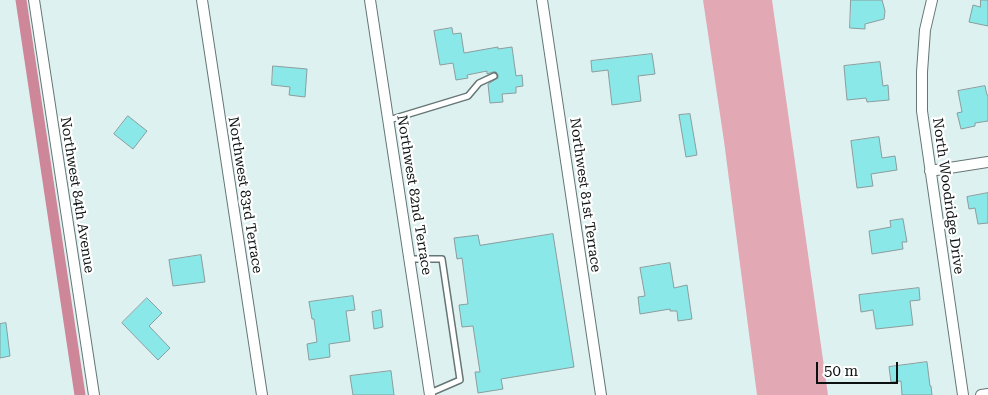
<!DOCTYPE html>
<html>
<head>
<meta charset="utf-8">
<style>
  body { margin:0 }
  #map { position:relative; width:988px; height:395px; overflow:hidden; background:#def1f1; font-family:"Roboto Serif",serif }
  canvas { display:block }
  .scale { position:absolute; left:816px; top:362px; width:82px; height:22px; box-sizing:border-box; border:2px solid #0b1111; border-top:0; padding-left:6px; font-size:15px; line-height:18px; white-space:nowrap; color:#0b1111; -webkit-text-stroke:4px #fff; paint-order:stroke }
</style>
</head>
<body>
<div id="map">
<canvas width="988" height="395"></canvas>
<div class="scale">50 m</div>
</div>
<script>
const ctx = document.querySelector('canvas').getContext('2d');
ctx.lineJoin = 'round';
function fill(path, color) { ctx.fillStyle = color; ctx.fill(path, 'evenodd'); }
function trace(path, color, width, dash) { ctx.strokeStyle = color; ctx.lineWidth = width; ctx.lineCap = dash ? 'butt' : 'round'; ctx.setLineDash(dash || []); ctx.stroke(path); }
function write(font, color, halo, rows, align = 'center') {
  ctx.font = font + ' "Roboto Serif",serif'; ctx.lineWidth = 4.5; ctx.setLineDash([]); ctx.textBaseline = 'middle'; ctx.strokeStyle = halo; ctx.fillStyle = color; for (const [text, x, y, turn = 0] of rows) {
    ctx.save(); ctx.translate(x, y); ctx.rotate((+turn || 0) * Math.PI / 180); ctx.textAlign = isNaN(turn) ? turn : align; if (halo) ctx.strokeText(text, 0, 0); ctx.fillText(text, 0, 0); ctx.restore();
  }
}
fill(new Path2D(`
  M703,0H772L828,395H757L724,141Z`), '#e2a8b4');
trace(new Path2D(`
  M21,0L80,395`), '#ce8798', 11);
const building = new Path2D(`
  M851,0H882L885,11L884,19L865,24V29L850,28Z
  M981,0H988V26L969,22L973,5L980,7Z
  M452,28L453,34L461,33L464,53L498,47V49L512,47L516,76L522,75L523,86L516,87V93L502,94L503,102L490,103L488,84L498,78V75L496,72H493L487,74V71L467,75L468,78L456,80L453,63L440,65L434,31Z
  M652,54L655,74L638,76L641,101L612,105L608,70L592,72L591,61Z
  M880,62L883,86L888,85L889,100L867,102L866,98L847,100L844,66Z
  M273,66L307,69L305,97L289,95L290,87L272,85Z
  M985,86L987,95H988V121L975,123V126L961,129L957,113L962,112L958,91Z
  M690,114L697,155L686,157L679,115Z
  M128,116L147,131L133,149L114,134Z
  M879,137L882,158L895,156L897,170L871,174L873,186L857,188L851,141Z
  M988,193V223L978,224L975,208L969,209L967,197Z
  M903,219L907,242H902L903,249L872,254L869,231L891,227L890,221Z
  M553,234L574,367L501,379L503,389L478,393L475,372H480L473,326L462,327L459,305L468,304L462,258L457,259L454,238L478,235L480,245Z
  M201,255L205,282L173,286L169,260Z
  M670,263L674,288L687,285L692,319L678,321L677,311H670V309L640,314L638,297L645,296L640,268Z
  M919,288L920,300L910,301L913,325L876,329L873,310L861,312L859,295Z
  M353,296L355,310L346,311L350,341L329,344L330,357L309,360L307,344L317,342L314,319H312L309,302Z
  M147,298L162,313L149,326L170,348L158,360L122,323Z
  M381,310L383,327L374,329L372,312Z
  M6,323L10,356L0,358V324Z
  M927,362L930,386H931L932,395H902L901,381L891,382L889,367Z
  M391,371L394,395H353L350,376Z`);
fill(building, '#8ae8e8');
trace(building, '#8b9d9d', 1);
const lane = new Path2D(`
  M389,120L468,96L479,83L494,76
  M409,259H442L460,380L430,393`);
const street = new Path2D(`
  M34,0L94,395
  M202,0L262,395
  M370,0L430,395
  M542,0L601,395
  M932,0L925,30L922,72V111L963,395
  M930,171L988,162
  M981,395L988,394`);
trace(lane, '#657675', 8);
trace(street, '#657675', 12);
trace(lane, '#fff', 5);
trace(street, '#fff', 10);
write('14px', '#0b1111', '#fff', [
  ["Northwest 84th Avenue",77,195,81],
  ["Northwest 83rd Terrace",245,195,81],
  ["Northwest 82nd Terrace",414,195,81],
  ["Northwest 81st Terrace",585,195,82],
  ["North Woodridge Drive",948,196,82]
]);
</script>
</body>
</html>
